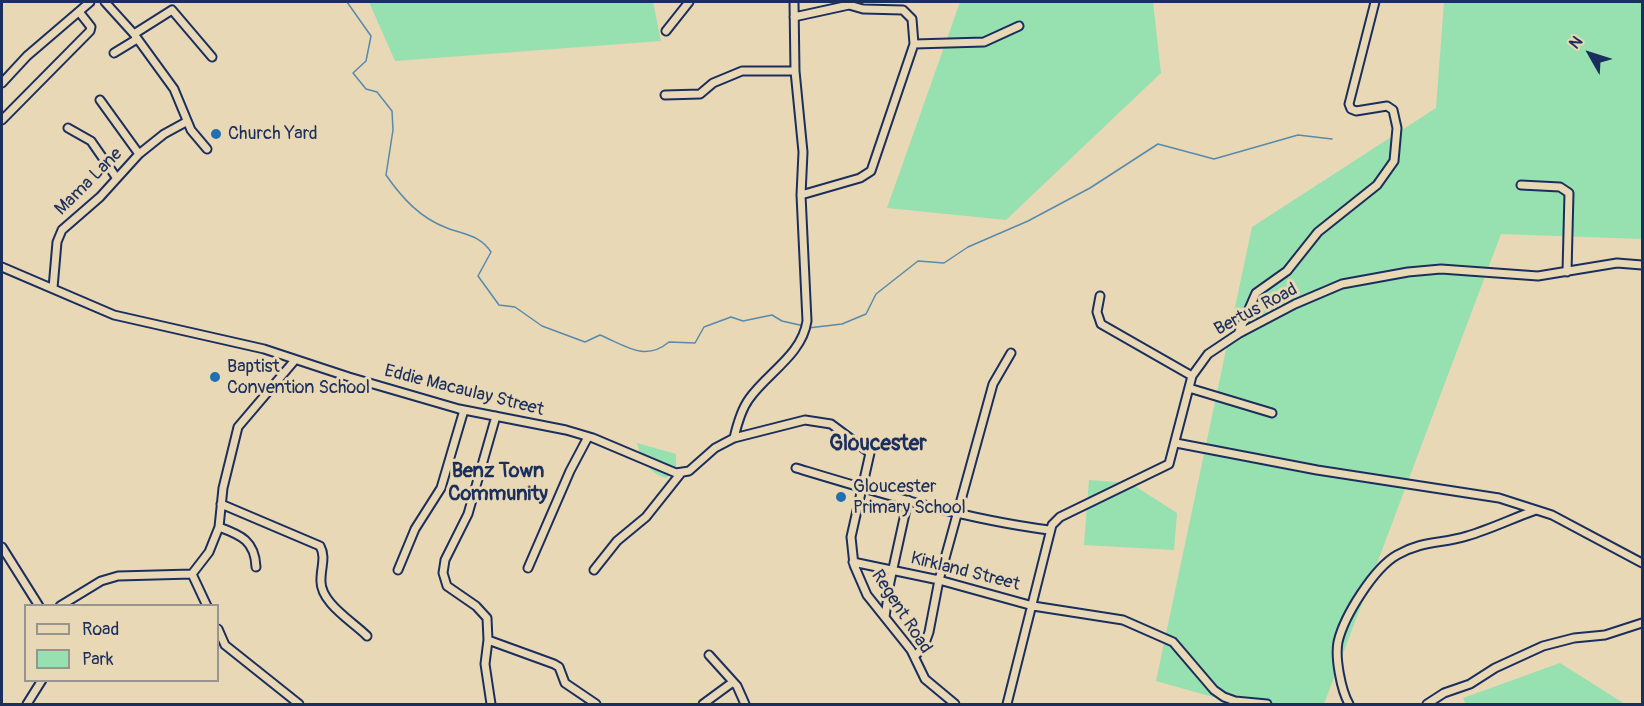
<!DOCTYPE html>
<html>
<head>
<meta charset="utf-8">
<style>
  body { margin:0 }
  #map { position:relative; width:1644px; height:706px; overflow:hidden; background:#e9d8b5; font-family:Pangolin,sans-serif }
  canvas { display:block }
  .frame { position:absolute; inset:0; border:3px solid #1b2f5e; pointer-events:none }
  .legend { position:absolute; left:24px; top:604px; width:195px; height:78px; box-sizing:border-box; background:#e9d8b5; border:2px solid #979492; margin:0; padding:8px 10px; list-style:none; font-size:18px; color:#1b2f5e }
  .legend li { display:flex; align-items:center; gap:12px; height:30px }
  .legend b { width:30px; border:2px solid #979492 }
  .north { position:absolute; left:1560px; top:24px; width:60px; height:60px; -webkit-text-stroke:4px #e9d8b5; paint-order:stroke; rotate:309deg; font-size:16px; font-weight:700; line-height:24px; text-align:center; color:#1b2f5e }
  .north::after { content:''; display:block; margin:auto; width:21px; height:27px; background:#1b2f5e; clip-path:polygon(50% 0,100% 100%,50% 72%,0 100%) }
</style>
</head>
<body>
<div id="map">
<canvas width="1644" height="706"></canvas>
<div class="frame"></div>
<ul class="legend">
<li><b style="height:8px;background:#e9d8b5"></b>Road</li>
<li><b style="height:16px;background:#97e0b0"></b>Park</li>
</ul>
<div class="north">N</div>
</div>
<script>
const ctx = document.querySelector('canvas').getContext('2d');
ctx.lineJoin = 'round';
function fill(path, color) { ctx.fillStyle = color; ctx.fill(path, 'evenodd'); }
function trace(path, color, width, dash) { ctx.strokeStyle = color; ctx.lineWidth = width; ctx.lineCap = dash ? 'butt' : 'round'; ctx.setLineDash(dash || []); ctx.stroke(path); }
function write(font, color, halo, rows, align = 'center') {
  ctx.font = font + ' Pangolin,sans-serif'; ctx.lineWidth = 6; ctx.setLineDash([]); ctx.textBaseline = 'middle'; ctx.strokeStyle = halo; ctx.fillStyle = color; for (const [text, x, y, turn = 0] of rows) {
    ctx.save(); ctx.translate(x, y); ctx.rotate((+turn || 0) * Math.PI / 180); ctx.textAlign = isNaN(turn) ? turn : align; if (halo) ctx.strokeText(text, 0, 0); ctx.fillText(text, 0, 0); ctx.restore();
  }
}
fill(new Path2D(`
  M369,2H653L661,41L395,61Z
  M960,2H1153L1161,73L1006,220L887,208Z
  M1444,2H1642V239L1501,234L1324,704H1238L1156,681L1252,227L1436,108Z
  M637,443L676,454V470L666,478C649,473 641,459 637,443Z
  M1089,480L1130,483L1177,513L1174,550L1084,545Z
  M1560,663L1625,704H1466L1463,698Z`), '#97e0b0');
trace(new Path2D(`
  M347,2L371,36L366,61L353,73L366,89L377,92L392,111L393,130L386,175C402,198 420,218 447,228C465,235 480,235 491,252L478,276L499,305L515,307L542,326L585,342L600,335C626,346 645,362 669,342L695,343L704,327L731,317L743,321L772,315L782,321L804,326
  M808,328L842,324L866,314L876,294L918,261L944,263L968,247L1028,221L1090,188L1158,144L1214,159L1298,135L1332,139`), '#578aac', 1.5);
const minor = new Path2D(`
  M105,2L134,34L174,89L191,130L207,149
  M794,17L849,5L863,9L903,10L912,19L914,44L871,171L860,178L801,195
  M666,31L689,2
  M134,34L172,10L212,57
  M914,44L984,42L1019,26
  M114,53L137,39
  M2,83L27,56L90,2
  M665,95L700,94L713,83L742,71H795
  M100,100L139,154
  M2,120L90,31L91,27L80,13
  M68,128L91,141L116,177
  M1521,185L1560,187L1569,193L1567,272
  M2,267L114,315L264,349L349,377L459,409L566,430L593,438L676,473L689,471L715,448L734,438L805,420L831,424L870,453L851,537L854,565L867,595L911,650L925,679L955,704
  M53,288L57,242L62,230L100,197L139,154L164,134L186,122
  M1100,296L1097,312L1101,324L1192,376
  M1238,334L1256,293L1287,271L1318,232L1377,185L1394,161L1397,128L1393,110L1387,106L1356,111L1351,109L1349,104L1375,2
  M1189,388L1272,413
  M734,438C737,425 741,410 749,399C767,373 802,355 807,321L801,195L803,152L795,71L794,2
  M1176,443L1317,470L1499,498L1552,515L1642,563
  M796,468C879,493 963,519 1049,530
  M221,504L320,546C326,557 321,567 321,579C319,602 352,621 367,636
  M2,547L39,606
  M853,562L939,580L1033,606L1123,620L1173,642L1214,690L1224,697L1235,701L1267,704
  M256,567C255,541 241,535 219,527L223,488L238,427L295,360
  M528,568L570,471L588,437
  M398,570L415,529L441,488L464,410
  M594,570L617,541L646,517L681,473
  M192,574L207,606
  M60,606L101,581L118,576L192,574L209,552L219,527
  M885,617L890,582L908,500
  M218,629L225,645L299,704
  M488,640L554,664L559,667L565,683L596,704
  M709,655L737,686L745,704
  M915,656L924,646L929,632L939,580L993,384L1011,353
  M27,704L42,680
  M491,704L485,664L488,640L487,618L476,606L447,586L443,573L445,560L468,514L496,416
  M703,704L733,682
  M1007,704L1052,525L1060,517L1169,464L1192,376L1208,354L1238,334L1295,304L1342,284L1408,272L1441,269L1538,276L1617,263L1642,265
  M1349,704C1341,690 1335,658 1338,642C1344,616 1374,568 1397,555C1423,540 1442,544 1467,536C1491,529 1513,518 1536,510
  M1427,704L1444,693L1470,684L1495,668L1543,646L1574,638L1605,635L1642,623`);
trace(minor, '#1b2f5e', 11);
trace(minor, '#e9d8b5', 7);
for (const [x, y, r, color] of [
  [216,134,6,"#1f6fb2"],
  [215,377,6,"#1f6fb2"],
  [841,497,6,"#1f6fb2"]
]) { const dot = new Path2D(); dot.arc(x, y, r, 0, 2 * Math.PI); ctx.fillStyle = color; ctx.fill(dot); trace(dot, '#e9d8b5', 2); }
write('18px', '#1b2f5e', '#e9d8b5', [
  ["Church Yard",228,134],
  ["Baptist",227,367],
  ["Convention School",227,388],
  ["Gloucester",853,487],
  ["Primary School",853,508]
], 'left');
write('18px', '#1b2f5e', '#e9d8b5', [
  ["Mama Lane",89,182,-45],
  ["Bertus Road",1256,310,-28],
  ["Eddie Macaulay Street",464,391,14],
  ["Kirkland Street",965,572,14],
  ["Regent Road",901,612,57]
]);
write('bold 20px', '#1b2f5e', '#e9d8b5', [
  ["Benz Town",498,472],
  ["Community",498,495]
]);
write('bold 21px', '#1b2f5e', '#e9d8b5', [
  ["Gloucester",878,445]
]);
</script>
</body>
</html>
